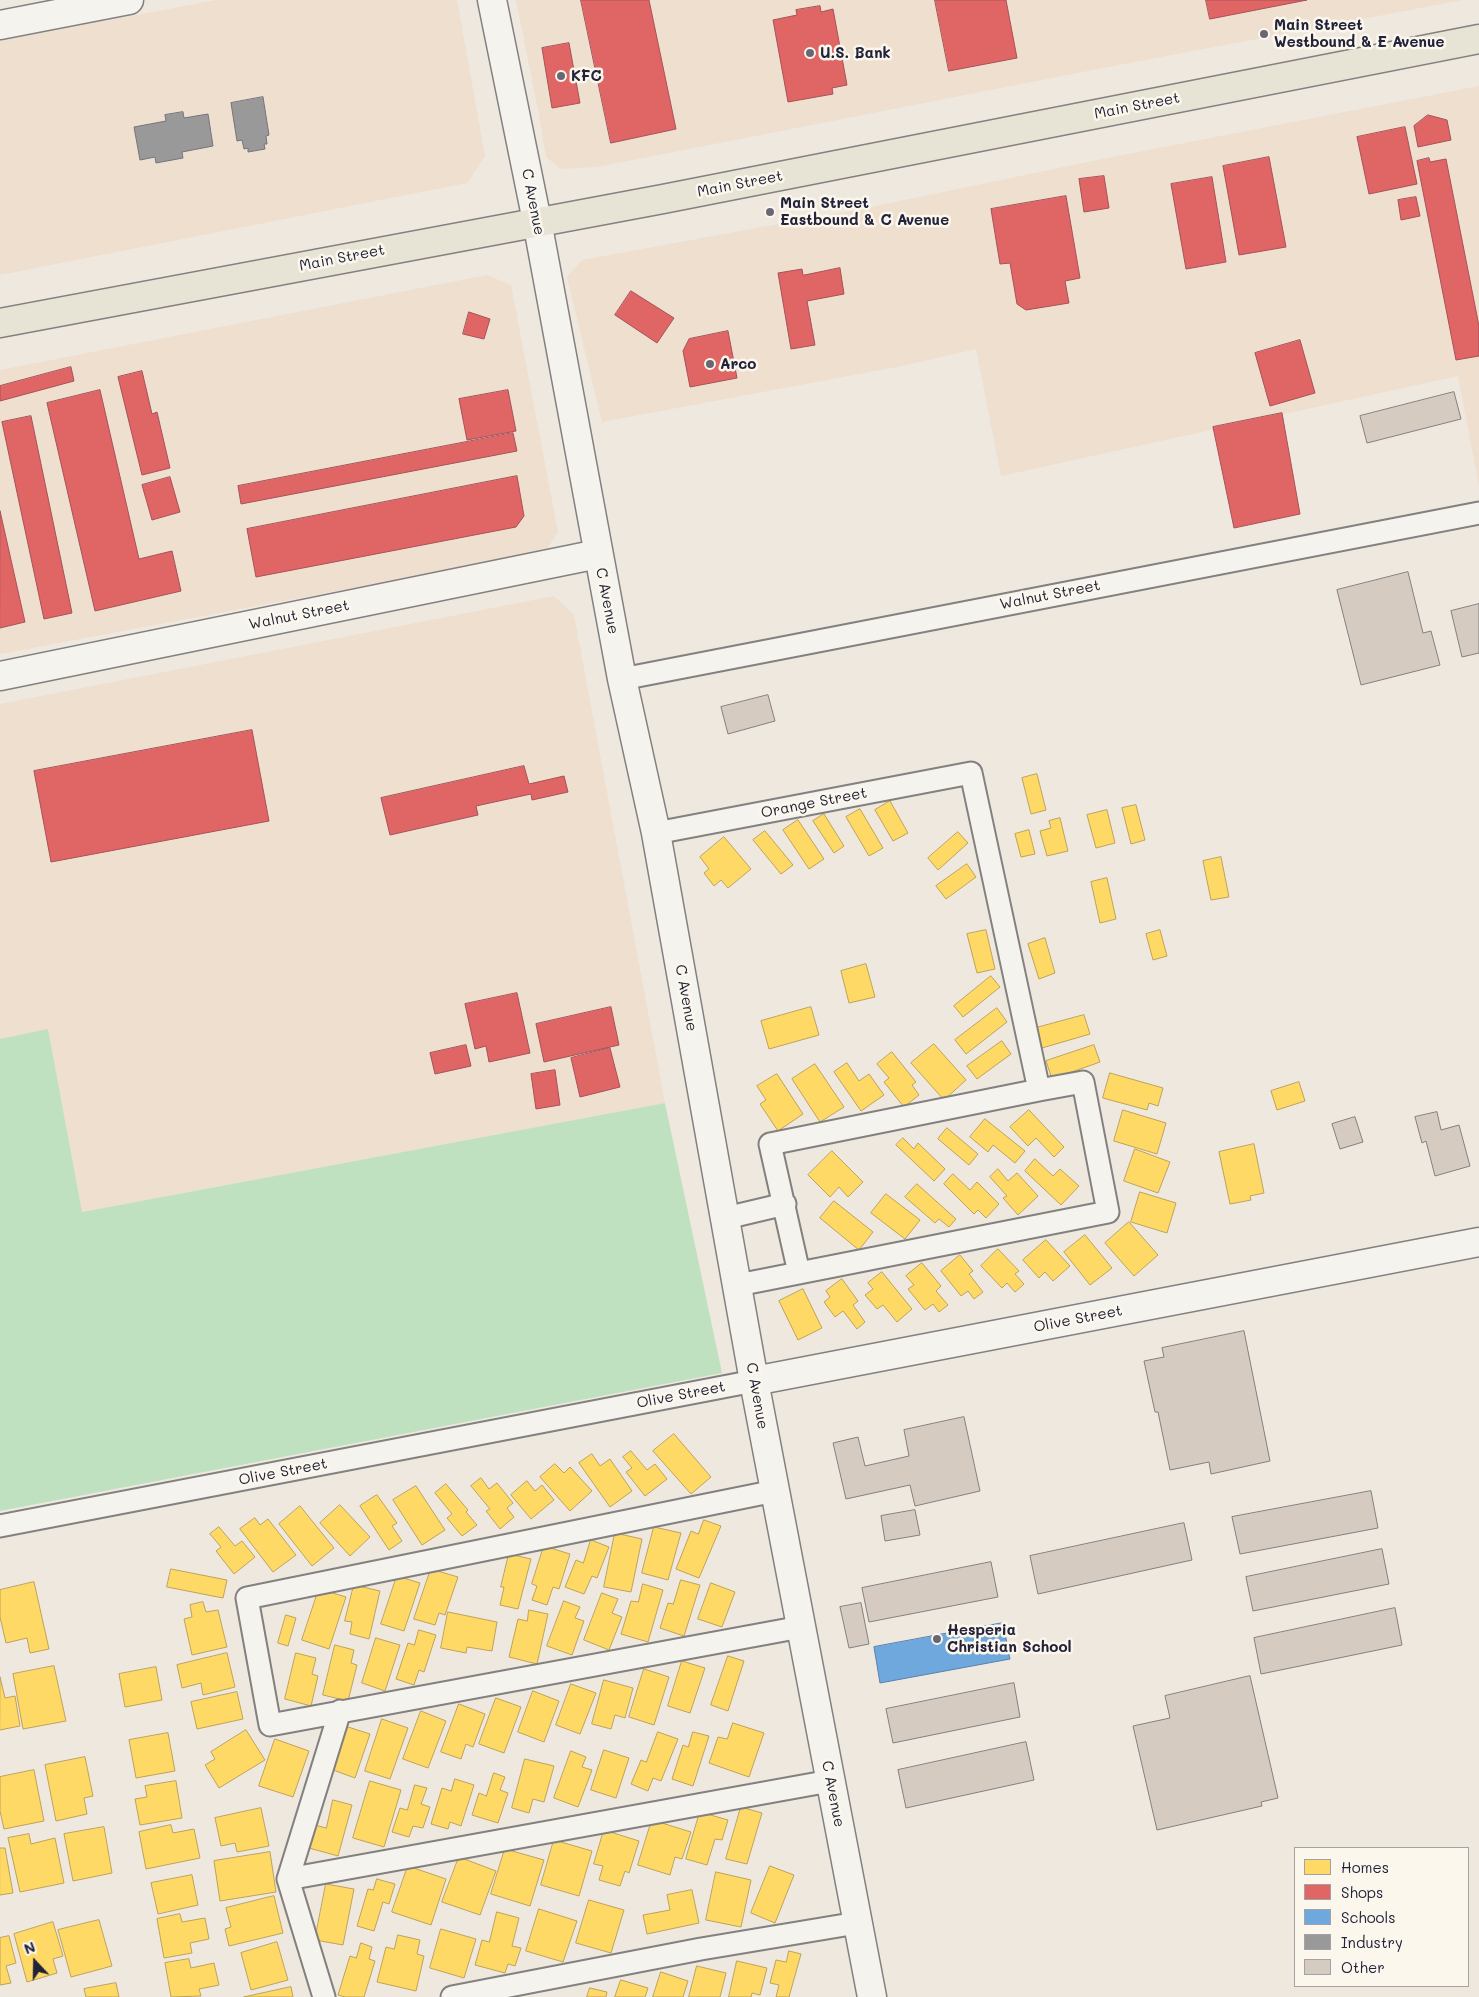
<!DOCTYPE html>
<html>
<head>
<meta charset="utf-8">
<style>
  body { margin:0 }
  #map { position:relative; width:1479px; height:1997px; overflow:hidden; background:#efe8df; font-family:Mali,sans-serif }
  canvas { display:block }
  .legend { position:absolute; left:1294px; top:1847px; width:175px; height:140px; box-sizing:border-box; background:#fbf7ec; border:1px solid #a4a2a5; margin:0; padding:6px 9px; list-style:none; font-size:15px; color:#22223b }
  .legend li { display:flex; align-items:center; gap:10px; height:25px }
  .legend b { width:25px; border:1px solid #a4a2a5 }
  .north { position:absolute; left:10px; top:1937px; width:50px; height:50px; -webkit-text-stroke:4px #fbf7ec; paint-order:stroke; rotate:339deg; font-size:14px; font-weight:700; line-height:20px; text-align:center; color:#22223b }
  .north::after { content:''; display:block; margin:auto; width:18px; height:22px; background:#22223b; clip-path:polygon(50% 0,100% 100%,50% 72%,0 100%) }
</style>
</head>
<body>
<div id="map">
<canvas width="1479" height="1997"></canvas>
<ul class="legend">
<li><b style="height:14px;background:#ffd966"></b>Homes</li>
<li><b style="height:14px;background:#e06666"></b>Shops</li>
<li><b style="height:14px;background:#6fa8dc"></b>Schools</li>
<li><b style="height:14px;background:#999"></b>Industry</li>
<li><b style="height:14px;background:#d6cbc0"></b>Other</li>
</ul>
<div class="north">N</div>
</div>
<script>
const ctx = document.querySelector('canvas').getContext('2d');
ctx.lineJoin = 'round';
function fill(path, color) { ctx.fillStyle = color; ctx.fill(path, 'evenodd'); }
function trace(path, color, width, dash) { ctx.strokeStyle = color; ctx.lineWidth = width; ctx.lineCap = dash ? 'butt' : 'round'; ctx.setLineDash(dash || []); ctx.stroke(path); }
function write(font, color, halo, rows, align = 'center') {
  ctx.font = font + ' Mali,sans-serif'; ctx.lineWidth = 5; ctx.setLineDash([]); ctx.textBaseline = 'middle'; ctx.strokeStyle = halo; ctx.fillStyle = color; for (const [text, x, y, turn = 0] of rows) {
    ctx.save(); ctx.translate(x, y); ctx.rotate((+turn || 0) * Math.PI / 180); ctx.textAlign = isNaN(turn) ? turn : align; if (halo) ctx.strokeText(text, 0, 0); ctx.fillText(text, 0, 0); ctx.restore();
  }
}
fill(new Path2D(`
  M216,0H457L485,156L467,183L0,275V41Z
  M516,0H1463L1103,68L597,167L561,169L546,157L539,115Z
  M1479,86V486L1458,376L1001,476L976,349L902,366L602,422L567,277L582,260L871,207L1107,158Z
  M487,275L511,285L558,532L545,552L0,654V370Z
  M554,596L574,615L665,1103L82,1212L48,1030L0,1039V704Z`), '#eedfcf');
fill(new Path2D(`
  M48,1029L82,1212L665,1103L722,1373L0,1511V1039Z`), '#c0e1c0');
const homes = new Path2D(`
  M1037,774L1046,810L1031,814L1022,778Z
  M890,801L908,833L893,841L875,810Z
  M1136,805L1145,840L1131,844L1122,808Z
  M860,809L883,848L869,856L846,817Z
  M1107,810L1115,843L1096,848L1087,815Z
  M824,814L844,846L834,853L813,821Z
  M1060,818L1068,851L1047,856L1040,831L1051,828L1049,821Z
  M798,820L824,859L809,869L783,830Z
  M1029,830L1035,854L1021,857L1015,834Z
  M765,831L793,865L781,874L753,840Z
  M958,832L968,843L938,870L928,858Z
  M724,837L751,869L728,888L721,880L714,886L704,873L709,869L700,857Z
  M1221,857L1229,897L1211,900L1203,861Z
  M967,864L976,877L946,899L936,886Z
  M1107,878L1116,919L1100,923L1091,882Z
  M986,930L995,969L977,973L967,934Z
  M1160,930L1167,956L1153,960L1146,934Z
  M1045,938L1055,973L1039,979L1028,944Z
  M866,964L875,997L849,1003L841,971Z
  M991,976L1000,987L963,1017L954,1006Z
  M811,1007L819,1035L769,1049L761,1021Z
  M997,1008L1007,1022L966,1054L955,1040Z
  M1084,1015L1090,1034L1042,1048L1036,1028Z
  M1002,1041L1011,1054L977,1079L967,1066Z
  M934,1044L966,1080L944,1100L911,1063Z
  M1094,1045L1100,1062L1052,1079L1046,1061Z
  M892,1052L916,1082L912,1085L919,1095L904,1107L884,1082L889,1078L877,1064Z
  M847,1063L859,1081L869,1074L884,1095L861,1111L834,1072Z
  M815,1064L844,1107L820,1122L792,1079Z
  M1110,1073L1163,1088L1158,1106L1149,1103L1147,1110L1103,1098Z
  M777,1074L803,1114L778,1131L760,1104L766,1100L757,1086Z
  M1299,1082L1305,1101L1277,1110L1271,1091Z
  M1029,1110L1064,1147L1054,1157L1036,1138L1028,1146L1010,1127Z
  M1123,1110L1166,1123L1157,1154L1114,1141Z
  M985,1119L1025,1151L1015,1163L993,1145L988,1152L970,1137Z
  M947,1128L978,1154L969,1165L938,1139Z
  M903,1138L914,1149L918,1143L945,1169L934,1181L896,1145Z
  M1254,1144L1264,1193L1250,1196L1251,1200L1230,1204L1219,1152Z
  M1135,1149L1170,1162L1158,1193L1124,1181Z
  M832,1151L863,1182L848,1197L839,1187L830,1197L808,1175Z
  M1035,1159L1053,1176L1060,1169L1079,1186L1061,1205L1025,1171Z
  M998,1169L1008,1181L1017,1173L1038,1196L1018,1215L1003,1198L1007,1196L990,1177Z
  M953,1174L970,1190L977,1182L999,1204L986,1218L978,1210L974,1214L944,1184Z
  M917,1184L956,1219L949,1227L939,1219L935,1223L905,1197Z
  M1140,1192L1176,1203L1167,1233L1131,1222Z
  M886,1194L920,1220L905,1239L871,1213Z
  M834,1201L873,1232L859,1250L820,1218Z
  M1129,1222L1158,1255L1134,1276L1105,1243Z
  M1085,1235L1112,1268L1090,1285L1064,1252Z
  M1046,1240L1070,1266L1053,1281L1045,1272L1039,1278L1023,1260Z
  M998,1249L1019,1271L1015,1274L1024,1284L1015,1292L1007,1283L1002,1288L981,1266Z
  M960,1255L973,1271L969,1274L983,1292L974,1299L968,1291L961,1296L941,1271Z
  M922,1263L941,1286L936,1291L948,1305L939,1312L933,1304L925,1310L908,1289L914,1285L906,1276Z
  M882,1272L912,1309L897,1322L883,1305L877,1309L865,1295L873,1289L868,1283Z
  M842,1279L858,1301L853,1305L865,1322L857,1329L843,1311L835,1317L824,1302L830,1297L826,1291Z
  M803,1289L822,1328L798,1340L779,1301Z
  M674,1434L711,1477L691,1494L653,1451Z
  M631,1451L647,1470L655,1464L667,1479L645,1496L626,1472L632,1468L623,1457Z
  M592,1454L600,1466L610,1459L632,1491L610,1507L579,1463Z
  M555,1464L564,1473L570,1467L592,1491L570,1511L540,1477Z
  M481,1478L489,1489L497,1483L513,1503L507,1508L514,1517L500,1529L486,1511L490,1509L471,1486Z
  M527,1481L535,1491L542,1485L554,1500L531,1519L511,1495Z
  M446,1484L468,1510L466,1512L477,1525L462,1536L447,1518L452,1514L435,1493Z
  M416,1486L445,1530L422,1545L393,1500Z
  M377,1495L397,1523L392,1526L402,1541L389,1550L360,1506Z
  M340,1505L370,1537L350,1556L320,1523Z
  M300,1506L334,1548L312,1566L279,1524Z
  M255,1518L260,1525L268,1519L296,1555L273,1572L240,1529Z
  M704,1520L721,1526L699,1578L676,1569L691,1531L698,1534Z
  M219,1527L235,1546L242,1541L255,1557L234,1574L216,1551L221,1547L210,1534Z
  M654,1527L681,1533L668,1580L642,1573Z
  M615,1533L642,1539L631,1592L604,1587Z
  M591,1540L609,1547L597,1578L592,1576L584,1594L565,1587L576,1560L583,1563Z
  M544,1546L570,1554L559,1589L553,1587L547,1605L532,1600L537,1586L532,1584Z
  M509,1554L531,1559L518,1609L500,1605L504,1587H501Z
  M171,1569L227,1580L223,1598L167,1587Z
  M431,1569L458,1577L445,1615L439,1613L435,1625L414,1619Z
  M397,1576L420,1583L404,1631L381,1624Z
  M681,1580L700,1585L684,1636L660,1628L668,1603L673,1604Z
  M34,1582L49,1649L30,1653L27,1638L6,1643L0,1617V1590Z
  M711,1583L735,1592L722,1627L698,1619Z
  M643,1584L663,1590L648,1642L621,1634L631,1601L638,1602Z
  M354,1585L380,1591L369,1639L350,1634L352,1622L345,1621Z
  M319,1589L346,1597L329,1649L302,1640Z
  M602,1593L618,1599L612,1613L622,1617L609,1650L584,1640Z
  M564,1601L580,1607L575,1618L584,1621L572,1655L547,1646Z
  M203,1602L206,1612L218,1610L227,1647L192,1655L184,1619L192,1617L190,1605Z
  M529,1610L548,1614L537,1664L509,1657L518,1619L527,1621Z
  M448,1612L497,1622L492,1651L467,1647L466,1653L441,1648Z
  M286,1615L296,1618L288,1646L278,1643Z
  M419,1630L436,1635L424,1672L419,1670L414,1685L396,1679L408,1643L414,1645Z
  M376,1638L400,1645L385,1691L362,1683Z
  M335,1645L354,1650L351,1663L357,1665L348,1701L323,1695Z
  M227,1653L235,1687L203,1695L201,1683L182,1688L177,1665Z
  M296,1653L316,1658L312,1674L318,1676L311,1706L285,1699Z
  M728,1656L744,1661L728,1711L711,1705Z
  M682,1661L705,1668L690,1713L668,1706Z
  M54,1666L66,1721L23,1729L13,1674Z
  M156,1667L162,1700L125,1707L119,1674Z
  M644,1669L669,1677L654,1725L629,1717Z
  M0,1677L5,1698L15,1696L20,1726L0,1730Z
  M604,1680L633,1688L625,1718L615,1715L611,1729L592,1724Z
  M571,1684L596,1693L580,1734L556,1725Z
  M533,1691L559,1701L544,1742L518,1732Z
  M237,1692L243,1719L197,1729L191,1702Z
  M496,1698L521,1707L504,1753L479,1744Z
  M459,1704L485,1714L473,1747L466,1744L461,1759L441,1752Z
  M421,1711L446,1721L428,1768L403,1759Z
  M382,1719L408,1728L390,1779L365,1771Z
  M733,1723L764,1733L749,1777L709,1763L718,1737L727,1739Z
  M348,1727L370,1734L355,1778L333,1770Z
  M246,1730L265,1760L219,1788L205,1765L215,1759L211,1752Z
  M658,1732L678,1739L661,1781L653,1778L648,1791L631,1784L641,1760L646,1762Z
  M693,1732L709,1736L693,1786L672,1779L683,1745L688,1747Z
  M168,1733L175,1771L136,1778L129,1740Z
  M275,1739L309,1751L293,1797L259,1786Z
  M604,1750L629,1758L616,1798L591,1790Z
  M571,1751L586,1757L582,1767L592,1770L578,1807L554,1798Z
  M85,1757L93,1796L84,1798L87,1814L56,1821L45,1765Z
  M525,1759L554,1766L544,1802L533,1799L529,1813L512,1808Z
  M34,1770L44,1821L4,1829L0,1811V1777Z
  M494,1773L505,1777L500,1790L508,1793L498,1823L472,1815L479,1793L486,1796Z
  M455,1779L474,1785L461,1826L450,1822L448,1829L431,1824L442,1788L451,1791Z
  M176,1781L182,1818L140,1825L135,1799L147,1797L145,1786Z
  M370,1781L401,1790L384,1847L353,1838Z
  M415,1785L427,1788L421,1804L430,1807L423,1828L413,1826L409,1837L392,1832L400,1808L407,1810Z
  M333,1800L352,1805L338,1856L309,1848L315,1825L326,1828Z
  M741,1807L762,1813L747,1864L726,1859Z
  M261,1808L269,1846L237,1852L235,1843L221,1846L215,1818Z
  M700,1812L728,1820L722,1840L715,1839L707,1865L686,1859Z
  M652,1820L691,1832L682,1859L675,1857L670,1875L638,1865Z
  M171,1825L173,1833L194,1829L200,1858L146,1869L139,1832Z
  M104,1827L112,1873L73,1881L64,1834Z
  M604,1830L639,1841L629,1873L625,1871L620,1886L599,1880L603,1866L594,1864Z
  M29,1834L31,1844L55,1838L64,1883L20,1892L8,1838Z
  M554,1840L592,1851L579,1896L541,1885Z
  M0,1848H5L13,1893L0,1895Z
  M505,1849L544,1860L530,1906L491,1894Z
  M270,1852L276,1892L220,1901L214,1861Z
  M459,1857L496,1871L480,1915L442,1902Z
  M408,1866L446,1879L431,1925L392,1912Z
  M770,1866L794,1875L775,1923L751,1913Z
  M716,1872L751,1880L741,1927L706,1920Z
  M192,1875L198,1905L158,1914L151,1883Z
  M377,1879L395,1884L389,1904L383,1902L374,1931L357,1926L368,1889L373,1890Z
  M326,1884L354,1889L343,1945L315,1940Z
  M692,1890L699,1923L647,1934L643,1915L670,1910L667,1895Z
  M274,1896L283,1933L229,1946L225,1929L231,1927L226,1908Z
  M589,1900L624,1910L611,1953L576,1943Z
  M539,1909L577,1921L563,1962L526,1951Z
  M497,1912L519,1918L512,1946L521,1948L515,1966L508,1964L505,1973L475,1965L482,1940L489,1942Z
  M180,1914L182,1922L205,1918L209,1939L190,1943L192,1953L164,1958L157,1919Z
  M99,1920L112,1966L71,1977L58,1930Z
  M53,1922L63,1956L53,1959L57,1973L27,1982L14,1934Z
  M441,1929L476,1939L464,1978L430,1968Z
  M398,1935L420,1940L417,1954L424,1956L416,1991L377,1982L386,1947L394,1949Z
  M9,1936L16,1963L6,1966L11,1983L0,1985V1938Z
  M277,1942L288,1980L251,1990L241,1953Z
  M361,1943L372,1947L369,1959L375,1961L364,1997H345L338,1995L350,1956L356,1958Z
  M789,1951L801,1954L789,1997H776L779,1985L770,1983L776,1960L786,1962Z
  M189,1959L191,1968L214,1963L219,1985L199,1989L201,1996L171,1997L165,1963Z
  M737,1961L767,1968L760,1995L752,1993L751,1997H729Z
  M697,1966L726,1973L720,1997H689Z
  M661,1972L688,1981L683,1997H653Z
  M621,1980L648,1988L645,1997H615Z
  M116,1983L119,1997H86L84,1989Z
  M291,1987L293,1997H244Z
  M590,1988L607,1992L606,1997H587Z`);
fill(homes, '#ffd966');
trace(homes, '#bda259', 1);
const shops = new Path2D(`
  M581,0H649L676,129L611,143Z
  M935,0H1006L1017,58L949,71Z
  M1206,0H1307L1210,19Z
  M820,6L821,12L833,9L847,85L832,88L833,94L788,102L773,20L797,15L796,10Z
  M569,43L580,103L552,108L542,48Z
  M1428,115L1447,120L1451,140L1418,147L1414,126Z
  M1405,127L1417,184L1369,194L1357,137Z
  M1269,157L1286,247L1239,255L1223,166Z
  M1429,158L1430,162L1446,159L1479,326V356L1456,360L1417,161Z
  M1104,176L1109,208L1084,212L1079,179Z
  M1212,177L1226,262L1186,269L1171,184Z
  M1066,196L1080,278L1065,281L1069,303L1026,310L1017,304L1010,263L1000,264L991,209Z
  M1416,197L1420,216L1401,220L1398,200Z
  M840,268L844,294L807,301L815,345L791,349L778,273L802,269L803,275Z
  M631,291L674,318L657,343L615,315Z
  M469,312L490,319L484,339L463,334Z
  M728,331L737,378L690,387L683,351L689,339Z
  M1300,340L1315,393L1270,406L1255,353Z
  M71,367L74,381L0,401V386Z
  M142,371L152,414L157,412L170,468L142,475L118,377Z
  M100,390L139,559L172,551L181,591L95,611L47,403Z
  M508,390L516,431L467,440L459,399Z
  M1282,413L1300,514L1234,528L1213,427Z
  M31,416L72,613L44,619L2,422Z
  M513,433L517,451L241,504L238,486Z
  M517,476L524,516L516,527L256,577L247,529Z
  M170,477L180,512L152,520L142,485Z
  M0,511L25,622L0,628Z
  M252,730L269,821L51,862L34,771Z
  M524,766L529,784L564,776L568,792L532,800L531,794L476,806L478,815L390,835L381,798Z
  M517,993L530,1053L489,1062L486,1046L475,1049L465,1004Z
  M611,1007L619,1045L544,1062L536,1024Z
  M466,1045L471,1066L435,1074L430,1053Z
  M610,1048L620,1087L580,1097L571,1058Z
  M555,1070L560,1105L536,1109L531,1074Z`);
fill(shops, '#e06666');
trace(shops, '#a75259', 1);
const schools = new Path2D(`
  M1003,1623L1010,1659L880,1683L874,1647Z`);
fill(schools, '#6fa8dc');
trace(schools, '#5880ac', 1);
const industry = new Path2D(`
  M263,97L269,135L266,136L267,144H264L265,149L248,152V148L244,149L242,140L237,141L231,103Z
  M183,112L184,118L208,114L213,146L182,152L183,158L156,163L155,157L140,160L134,127L166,121L165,115Z`);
fill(industry, '#999');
trace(industry, '#75757d', 1);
const building = new Path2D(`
  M1454,392L1461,419L1367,443L1360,416Z
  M1408,572L1423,633L1431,631L1440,665L1361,685L1337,590Z
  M1479,604V653L1462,657L1451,611Z
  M768,695L775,721L728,734L721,707Z
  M1437,1112L1441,1130L1459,1125L1470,1166L1435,1176L1426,1141L1422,1143L1415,1117Z
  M1355,1117L1363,1142L1340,1149L1332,1124Z
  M1244,1331L1270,1461L1211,1474L1209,1462L1170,1470L1158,1412H1155L1144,1361L1164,1357L1162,1348Z
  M964,1417L980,1491L915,1506L910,1485L846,1499L833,1443L858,1437L865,1466L909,1456L904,1430Z
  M1371,1491L1378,1528L1240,1554L1232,1517Z
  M915,1510L920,1535L885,1541L881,1516Z
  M1184,1523L1192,1560L1038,1594L1030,1556Z
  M1382,1549L1389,1584L1253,1611L1246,1577Z
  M991,1562L998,1597L869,1622L862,1588Z
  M861,1603L869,1644L849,1648L840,1607Z
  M1395,1608L1402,1645L1261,1674L1254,1638Z
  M1250,1676L1278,1798L1261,1802L1262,1806L1157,1830L1133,1726L1170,1718L1165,1696Z
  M1014,1683L1020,1717L893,1743L886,1709Z
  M1026,1742L1034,1780L906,1808L898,1770Z`);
fill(building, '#d6cbc0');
trace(building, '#838080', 1);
const street = new Path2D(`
  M622,679L1479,513
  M656,833L971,773L1039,1090L1083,1082L1108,1212L738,1285
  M726,1218L785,1204
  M799,1273L770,1144L1039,1090
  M775,1491L247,1598L270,1725L801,1627
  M0,1526L754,1381
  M288,1879L830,1781
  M324,1997L288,1879L340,1711
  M452,1997L701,1949L857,1923`);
const secondary = new Path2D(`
  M492,0L537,221L622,679L656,833L754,1381L872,1997
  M0,25L129,0
  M0,676L598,554
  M754,1381L1479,1242`);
const primary = new Path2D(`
  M0,323L663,199L1479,39`);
trace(street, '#838080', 25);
trace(secondary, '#838080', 31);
trace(primary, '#838080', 31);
trace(street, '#f5f3ee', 21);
trace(secondary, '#f5f3ee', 28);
trace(primary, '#e8e4d5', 28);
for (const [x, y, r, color] of [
  [1264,34,5,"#6a6774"],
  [810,53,5,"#6a6774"],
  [561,76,5,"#6a6774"],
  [770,212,5,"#6a6774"],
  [710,364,5,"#6a6774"],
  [937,1639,5,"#6a6774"]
]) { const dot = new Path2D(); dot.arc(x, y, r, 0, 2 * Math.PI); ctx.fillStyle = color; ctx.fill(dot); trace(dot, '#fbf7ec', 2); }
write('bold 15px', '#22223b', '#fbf7ec', [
  ["Main Street",1274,25],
  ["Westbound & E Avenue",1274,42],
  ["U.S. Bank",820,53],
  ["KFC",571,76],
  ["Main Street",780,203],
  ["Eastbound & C Avenue",780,220],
  ["Arco",720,364],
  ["Hesperia",947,1630],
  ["Christian School",947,1647]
], 'left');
write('15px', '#22223b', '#fbf7ec', [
  ["Main Street",1137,106,-11],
  ["Main Street",740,184,-11],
  ["C Avenue",533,202,79],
  ["Main Street",342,258,-11],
  ["Walnut Street",1050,595,-11],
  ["C Avenue",607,601,79],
  ["Walnut Street",299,615,-11],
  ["Orange Street",814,803,-11],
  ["C Avenue",686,998,80],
  ["Olive Street",1078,1319,-11],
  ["Olive Street",681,1395,-11],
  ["C Avenue",757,1396,80],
  ["Olive Street",283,1472,-11],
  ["C Avenue",833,1794,79]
]);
</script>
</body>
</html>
